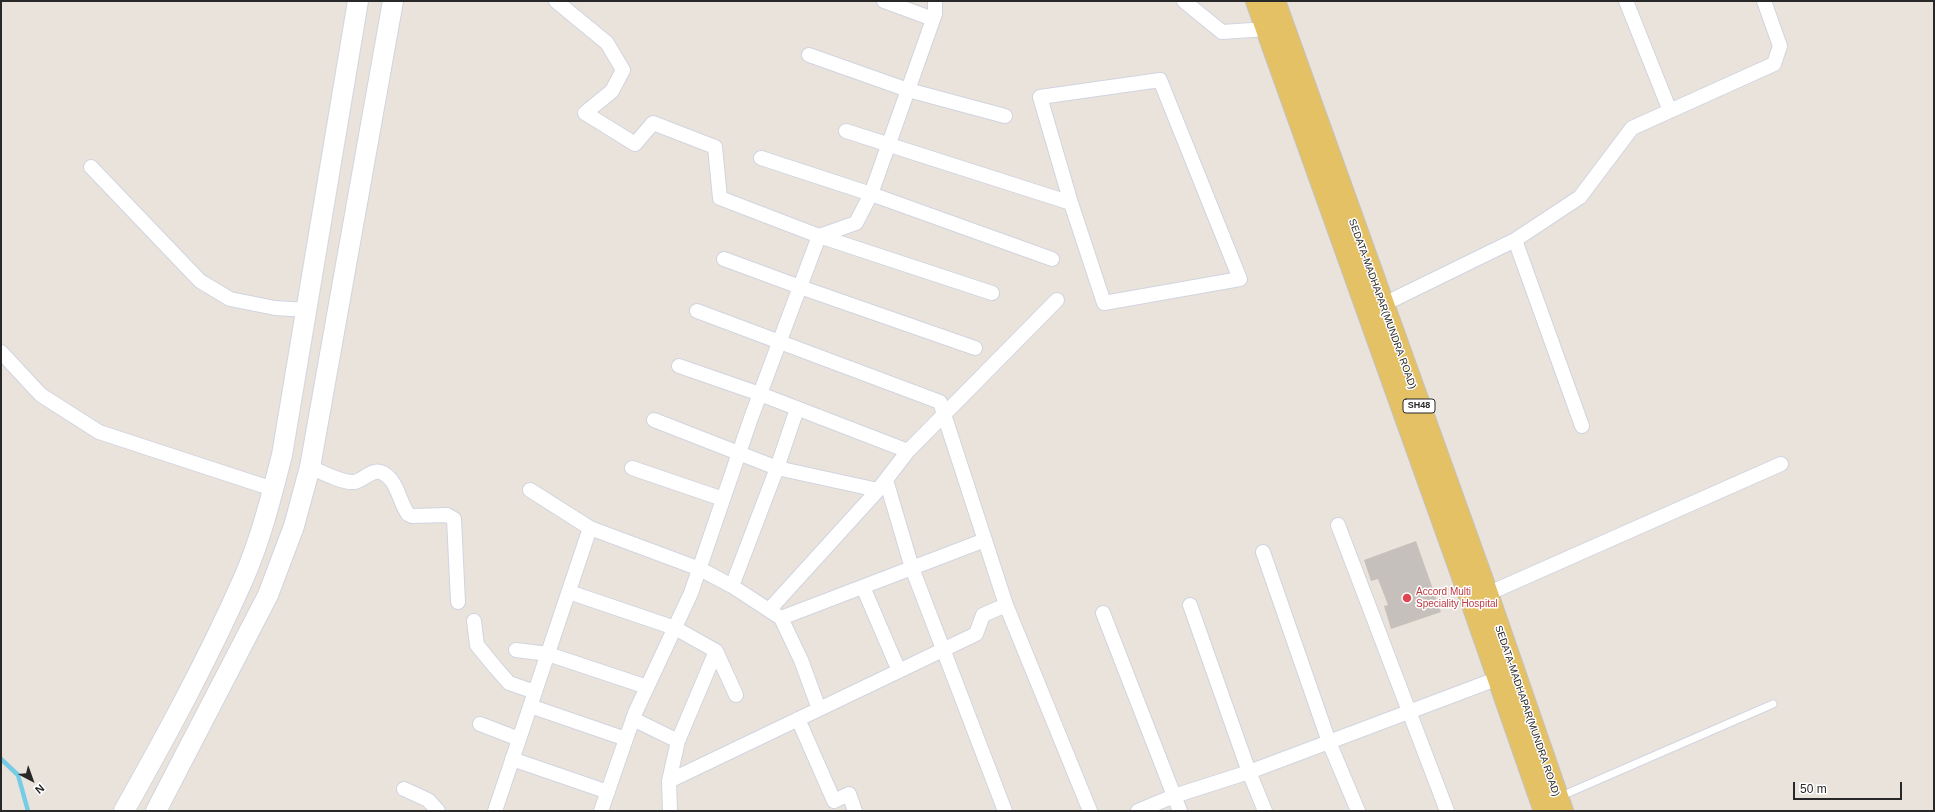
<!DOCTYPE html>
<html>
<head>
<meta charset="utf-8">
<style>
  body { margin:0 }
  #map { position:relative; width:1935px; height:812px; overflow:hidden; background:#eae3db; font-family:Helvetica,sans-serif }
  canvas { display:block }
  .frame { position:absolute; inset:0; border:2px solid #282828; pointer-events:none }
  .north { position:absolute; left:12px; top:760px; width:40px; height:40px; -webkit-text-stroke:3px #fff; paint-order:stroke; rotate:139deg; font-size:11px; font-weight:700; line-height:16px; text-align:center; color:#282828 }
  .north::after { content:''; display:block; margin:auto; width:14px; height:18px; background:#282828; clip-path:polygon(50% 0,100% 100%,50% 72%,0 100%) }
  .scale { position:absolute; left:1793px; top:782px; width:109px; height:18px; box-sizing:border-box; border:2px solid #282828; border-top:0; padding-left:5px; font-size:12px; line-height:14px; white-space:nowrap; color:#282828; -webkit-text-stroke:3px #fff; paint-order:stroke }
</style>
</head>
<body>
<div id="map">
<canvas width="1935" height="812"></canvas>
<div class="frame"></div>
<div class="north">N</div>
<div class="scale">50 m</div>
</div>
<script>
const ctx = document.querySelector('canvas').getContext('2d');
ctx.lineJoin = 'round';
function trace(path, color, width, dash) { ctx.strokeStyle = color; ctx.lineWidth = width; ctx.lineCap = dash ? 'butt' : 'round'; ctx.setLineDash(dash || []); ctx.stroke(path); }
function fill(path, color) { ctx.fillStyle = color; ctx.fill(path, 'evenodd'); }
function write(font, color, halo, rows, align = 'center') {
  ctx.font = font + ' Helvetica,sans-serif'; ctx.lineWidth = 3; ctx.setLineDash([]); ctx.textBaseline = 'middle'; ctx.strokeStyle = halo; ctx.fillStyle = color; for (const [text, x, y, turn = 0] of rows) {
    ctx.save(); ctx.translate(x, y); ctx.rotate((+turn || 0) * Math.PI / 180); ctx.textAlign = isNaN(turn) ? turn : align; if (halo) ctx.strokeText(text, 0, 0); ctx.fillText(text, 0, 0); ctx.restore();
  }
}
trace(new Path2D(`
  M1,759L18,775L28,811`), '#75cce4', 4.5);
fill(new Path2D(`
  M1416,541L1441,612L1391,629L1384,606L1388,605L1378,579L1371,581L1364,560Z`), '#c5c0bb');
const lane = new Path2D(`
  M1559,797L1773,704`);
const street = new Path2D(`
  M556,1L607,43L623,70L612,91L585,113L635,144L653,123L715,147L720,198L819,236L992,293
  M884,1L933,19
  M1184,1L1222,32L1267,29
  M1626,1L1670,111
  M809,55L908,90L1005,116
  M846,131L1071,203L1104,303L1240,279L1160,80L1040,97L1071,203
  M761,158L871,194L1052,259
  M91,167L200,281L230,299L275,308L307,310
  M1515,240L1582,426
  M724,259L800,287L975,348
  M1382,305L1515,240L1580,197L1632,128L1774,64L1780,46L1764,1
  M697,311L940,402L1006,605L1090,811
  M1,352L41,395L99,432L273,489
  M679,366L760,394L908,451
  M654,420L777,468L878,490
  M310,467C321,472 342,483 354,482C363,481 373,467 383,473C398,481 399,502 408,514L412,516L447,515L454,519L458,602
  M632,468L723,499
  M886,480L912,568L1005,811
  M530,490L590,528L700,569L732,586L781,618L801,660L819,709
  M1338,525L1447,811
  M1263,552L1329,742L1358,811
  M732,586L777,468L797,409
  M863,587L899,671
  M569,592L675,628L716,651L736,695
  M1487,594L1781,464
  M1190,605L1249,772L1265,811
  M769,610L878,490L908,451L1057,300
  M1103,613L1180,811
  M781,618L985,540
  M474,621L477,645L495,667L509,683L535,692
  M516,650L548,654L647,687
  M530,706L626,739
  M633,719L678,741
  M798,719L834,801L849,794L855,811
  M480,724L519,739
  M512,759L608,792
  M669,781L976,634L983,615L1006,605
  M404,789L428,800L438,811
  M495,811L590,528
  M601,811L635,713L691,593L751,418L819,236L856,223L871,194L935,14V1
  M670,811L669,781L678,741L716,651
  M1138,811L1174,796L1249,772L1499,678`);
const secondary = new Path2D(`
  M124,811C166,736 207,661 242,582C260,542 271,498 282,455L358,1
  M156,811L268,595L294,526L310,467L393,1`);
const primary = new Path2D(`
  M1257,1L1471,599L1545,811
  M1274,1L1487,594L1562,811`);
trace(lane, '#d1d4e0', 9);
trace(street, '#d1d4e0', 16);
trace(secondary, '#d1d4e0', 22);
trace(primary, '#c3c3c3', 24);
trace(lane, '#fff', 7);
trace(street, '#fff', 14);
trace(secondary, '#fff', 20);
trace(primary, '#e5c165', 22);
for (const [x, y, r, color] of [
  [1407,598,5,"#e0444e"]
]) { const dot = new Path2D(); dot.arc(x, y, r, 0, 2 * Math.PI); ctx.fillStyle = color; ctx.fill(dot); trace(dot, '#fff', 1.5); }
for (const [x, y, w] of [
  [1419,406,32]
]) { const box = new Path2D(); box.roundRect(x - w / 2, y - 7, w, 14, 3); ctx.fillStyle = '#fff'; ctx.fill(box); trace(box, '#282828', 1); }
write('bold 9px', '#282828', null, [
  ["SH48",1419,406]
]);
write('10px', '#282828', '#fff', [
  ["SEDATA-MADHAPAR(MUNDRA ROAD)",1382,304,70],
  ["SEDATA-MADHAPAR(MUNDRA ROAD)",1527,711,71]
]);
write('10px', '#be3a42', '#fff', [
  ["Accord Multi",1416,592],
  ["Speciality Hospital",1416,604]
], 'left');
</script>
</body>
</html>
